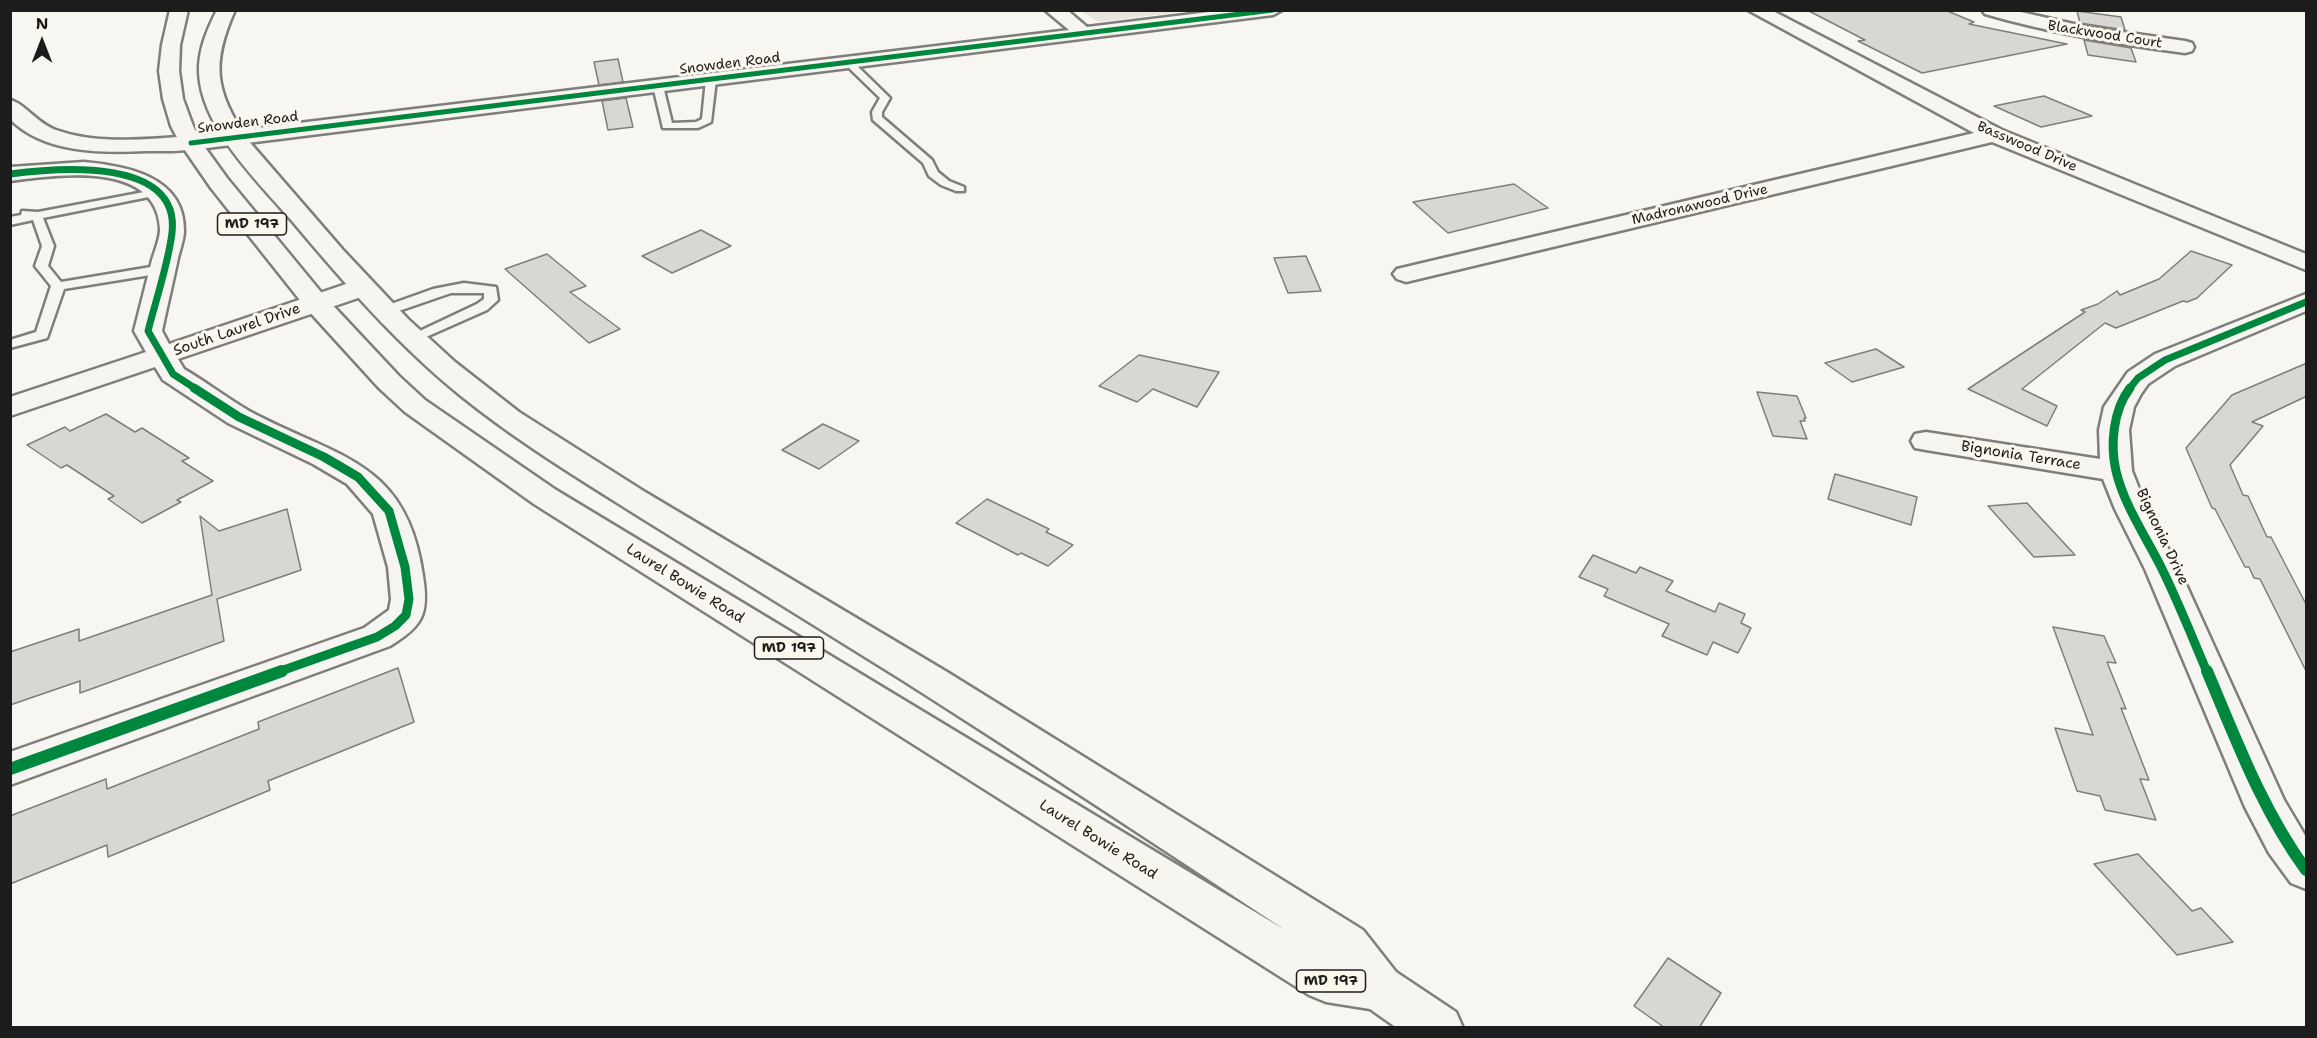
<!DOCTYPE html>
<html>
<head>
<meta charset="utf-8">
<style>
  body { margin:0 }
  #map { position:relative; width:2317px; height:1038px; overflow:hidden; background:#f8f6f0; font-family:"Shantell Sans",sans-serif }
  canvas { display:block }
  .frame { position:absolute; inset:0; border:12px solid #1c1c1c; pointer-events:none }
  .north { position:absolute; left:12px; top:12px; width:60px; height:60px; -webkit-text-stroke:4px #fbf7ec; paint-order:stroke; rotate:0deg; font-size:16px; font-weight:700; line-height:24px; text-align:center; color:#1c1c1c }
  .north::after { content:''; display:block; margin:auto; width:21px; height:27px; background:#1c1c1c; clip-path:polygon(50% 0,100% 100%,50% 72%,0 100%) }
</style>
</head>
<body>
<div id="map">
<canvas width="2317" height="1038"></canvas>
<div class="frame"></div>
<div class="north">N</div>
</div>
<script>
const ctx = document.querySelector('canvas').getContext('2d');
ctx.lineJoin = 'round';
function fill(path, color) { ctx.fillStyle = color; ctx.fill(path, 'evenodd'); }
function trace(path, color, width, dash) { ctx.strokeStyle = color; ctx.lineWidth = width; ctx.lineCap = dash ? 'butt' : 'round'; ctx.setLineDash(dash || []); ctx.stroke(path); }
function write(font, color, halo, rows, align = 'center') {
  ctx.font = font + ' "Shantell Sans",sans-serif'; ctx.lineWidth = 6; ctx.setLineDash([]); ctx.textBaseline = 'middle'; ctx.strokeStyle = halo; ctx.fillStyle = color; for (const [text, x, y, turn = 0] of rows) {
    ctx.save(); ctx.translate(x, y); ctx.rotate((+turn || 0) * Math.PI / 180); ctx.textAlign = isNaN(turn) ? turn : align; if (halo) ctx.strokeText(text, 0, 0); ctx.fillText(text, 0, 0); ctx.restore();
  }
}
fill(new Path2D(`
  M1081,11H1187L1098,22Z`), '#e8e5dd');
const building = new Path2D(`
  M1807,10H1945L1974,22L1969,24L2067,44L1922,73L1858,41L1865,40Z
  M2077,11L2121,17L2125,30L2080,23Z
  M2084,40L2131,48L2136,62L2088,55Z
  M618,59L623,82L599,85L594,62Z
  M2044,96L2092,116L2041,127L1994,106Z
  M626,98L633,127L608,130L602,101Z
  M1514,184L1548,208L1448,233L1413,202Z
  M701,230L731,246L672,273L642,256Z
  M2191,251L2232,265L2197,298L2187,302L2183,301L2116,328L2105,323L2022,389L2057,406L2047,426L1968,389L2085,312L2081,310L2098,304L2117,291L2120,295L2159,279Z
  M547,254L586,286L570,292L620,329L589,343L505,269Z
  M1306,256L1321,291L1288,293L1274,258Z
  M1876,349L1904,367L1852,382L1825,363Z
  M1139,355L1219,372L1197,407L1153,389L1137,402L1099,386Z
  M2307,363V396L2252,422L2263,426L2230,465L2243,495L2248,496L2267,537H2271L2307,606V673L2260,579L2254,578L2249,567H2245L2215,509L2212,508L2186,448L2232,395Z
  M1757,392L1797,396L1806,418H1804L1805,421H1800L1807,439L1773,436Z
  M106,414L135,432L142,428L189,458L182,461L213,481L177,500L181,502L142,523L108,499L114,496L67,465L61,468L27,445L65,427L70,431Z
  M823,424L859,441L819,469L782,450Z
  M1835,474L1917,497L1911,525L1828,499Z
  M987,499L1049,529L1046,532L1073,545L1048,566L1021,553L1018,555L956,523Z
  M2027,503L2075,555L2034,557L1988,506Z
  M287,509L301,570L217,599L224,641L80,693V681L10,705V652L79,629V641L212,595L200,516L219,531Z
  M1593,555L1636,573L1640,567L1673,581L1666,591L1715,612L1719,603L1745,614L1741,623L1751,628L1738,653L1713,642L1707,655L1662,636L1669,624L1604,596L1608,589L1579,577Z
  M2053,627L2104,636L2116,663L2107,662L2126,709L2121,708L2149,780L2140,779L2156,820L2105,810L2100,796L2077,791L2055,728L2093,735Z
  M398,668L414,722L268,781L270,790L108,857L107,845L10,884V816L106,779L107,789L259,729L258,722Z
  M2138,854L2192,911L2201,908L2233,942L2177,955L2094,864Z
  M1668,958L1721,993L1699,1028H1665L1634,1006Z`);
fill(building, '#d9d7d3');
trace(building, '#7f7e7b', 1.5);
const service = new Path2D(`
  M846,61H852L890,98L882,112V117L932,160L938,172L949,181L964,187V191H956L941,185L929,176L923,163L873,120L872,112L880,98L846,65Z
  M711,77L716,80L711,122L698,128H663L653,86L654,84L663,86L672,123L696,122L702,119L706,80Z
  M160,189L166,192L164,194L43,218L54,246L48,266L61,282L163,265L169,269L163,273L64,289L47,338L10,348V340L36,332L51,286L35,266L42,246L33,220L10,225V217L21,215L22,211L38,212Z
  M464,283L496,287L498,300L487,310L417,341H407L405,338L477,304L484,299V293H451L390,314H380L378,311L380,308L433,289Z`);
const minor = new Path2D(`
  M1045,10H1067L1087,27L1225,10H1282L1273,15L191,150L183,148L180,143L183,138L191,136L1069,30Z
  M1748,10H1771L2002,130L2306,254V270L1992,142L1406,282L1397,279L1393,274L1397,269L1974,133Z
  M1982,10H2012L2087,27L2185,41L2192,43L2194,47L2192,51L2185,53C2117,44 2050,33 1985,14Z
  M84,162C126,166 185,176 184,231C184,239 180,250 178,258C173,282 167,307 162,331L169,344L352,282L361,280L370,282L374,288L370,294L178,359L184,369C206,382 227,398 249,411C336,458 407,459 423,576C429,614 423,626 390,646L10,785V752L364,628L389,610L391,599L388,567L373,514L347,484L313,464L228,423L163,380L155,367L10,416V397L146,352L134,331C140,307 146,284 152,260C155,250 160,239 160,229C157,160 57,175 10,181V167Z
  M2306,294V311L2175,366L2148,384L2141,394L2134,407L2129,430L2132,471L2147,509L2179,569L2284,800L2306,837V889L2291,883L2269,853L2245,807L2145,569L2115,509L2103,479L1926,450L1915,448L1911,441L1915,434L1926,432L2100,459L2099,430L2104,407L2128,372L2155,354Z`);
const primary = new Path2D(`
  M170,10H188L180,45L179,71L183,99L193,126L201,142L227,178L325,297L399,376L425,400L556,490L1285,930C1158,846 1031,762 902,680C814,625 726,571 638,516C578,478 517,441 461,396C398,345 344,283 292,221C257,180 197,124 199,66C200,46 208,28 217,10H235C211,64 215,89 246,138L343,250L408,319L455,362L519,412L645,492L947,672L1363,930L1396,972L1456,1012L1463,1028H1397L1370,1009L1326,1002L1309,995L534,504L405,412L379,388L307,309L211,188L180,143L171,126L163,99L159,71L162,45Z`);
const motorway = new Path2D(`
  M10,100C24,103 38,124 56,130C98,145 148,139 191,136L199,138L202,143L199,148C182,152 164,151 147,151C103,153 44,154 10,119Z`);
trace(service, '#7f7e7b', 5);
trace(minor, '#7f7e7b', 5);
trace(primary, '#7f7e7b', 5);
trace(motorway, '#7f7e7b', 5);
fill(service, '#f6f5f1');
fill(minor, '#f6f5f1');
fill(primary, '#f6f5f1');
fill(motorway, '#f6f5f1');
trace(new Path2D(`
  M191,143L1273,10
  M47,170H95`), '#00873e', 5);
trace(new Path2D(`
  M10,174C55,168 181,156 172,233C168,265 156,299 148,331L173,374L196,389
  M2129,389L2138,378L2165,360L2306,302`), '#00873e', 7);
trace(new Path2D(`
  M194,388L239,417L324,457L358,477L389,511L405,567L409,599L406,615L395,626L377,637L278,672
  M2130,388C2113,410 2110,445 2116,471C2124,505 2146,537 2161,567C2178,601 2192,637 2207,672`), '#00873e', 9);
trace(new Path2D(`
  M2207,671C2236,739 2262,810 2306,870
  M10,769L282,671`), '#00873e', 12);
write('14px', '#1c1c1c', '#fbf7ec', [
  ["Blackwood Court",2105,35,9],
  ["Snowden Road",730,64,-7],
  ["Snowden Road",248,123,-7],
  ["Basswood Drive",2027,147,23],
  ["Madronawood Drive",1700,205,-13]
]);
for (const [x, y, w] of [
  [252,224,69],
  [789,648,69],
  [1331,981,69]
]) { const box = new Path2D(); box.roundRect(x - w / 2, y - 11, w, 22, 4.5); ctx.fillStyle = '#fbf7ec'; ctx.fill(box); trace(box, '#1c1c1c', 1.5); }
write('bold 14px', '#1c1c1c', null, [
  ["MD 197",252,224],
  ["MD 197",789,648],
  ["MD 197",1331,981]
]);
write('15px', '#1c1c1c', '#fbf7ec', [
  ["South Laurel Drive",237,330,-19],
  ["Bignonia Terrace",2021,456,9],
  ["Bignonia Drive",2162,537,65],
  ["Laurel Bowie Road",685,584,32],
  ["Laurel Bowie Road",1098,840,32]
]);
</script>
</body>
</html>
